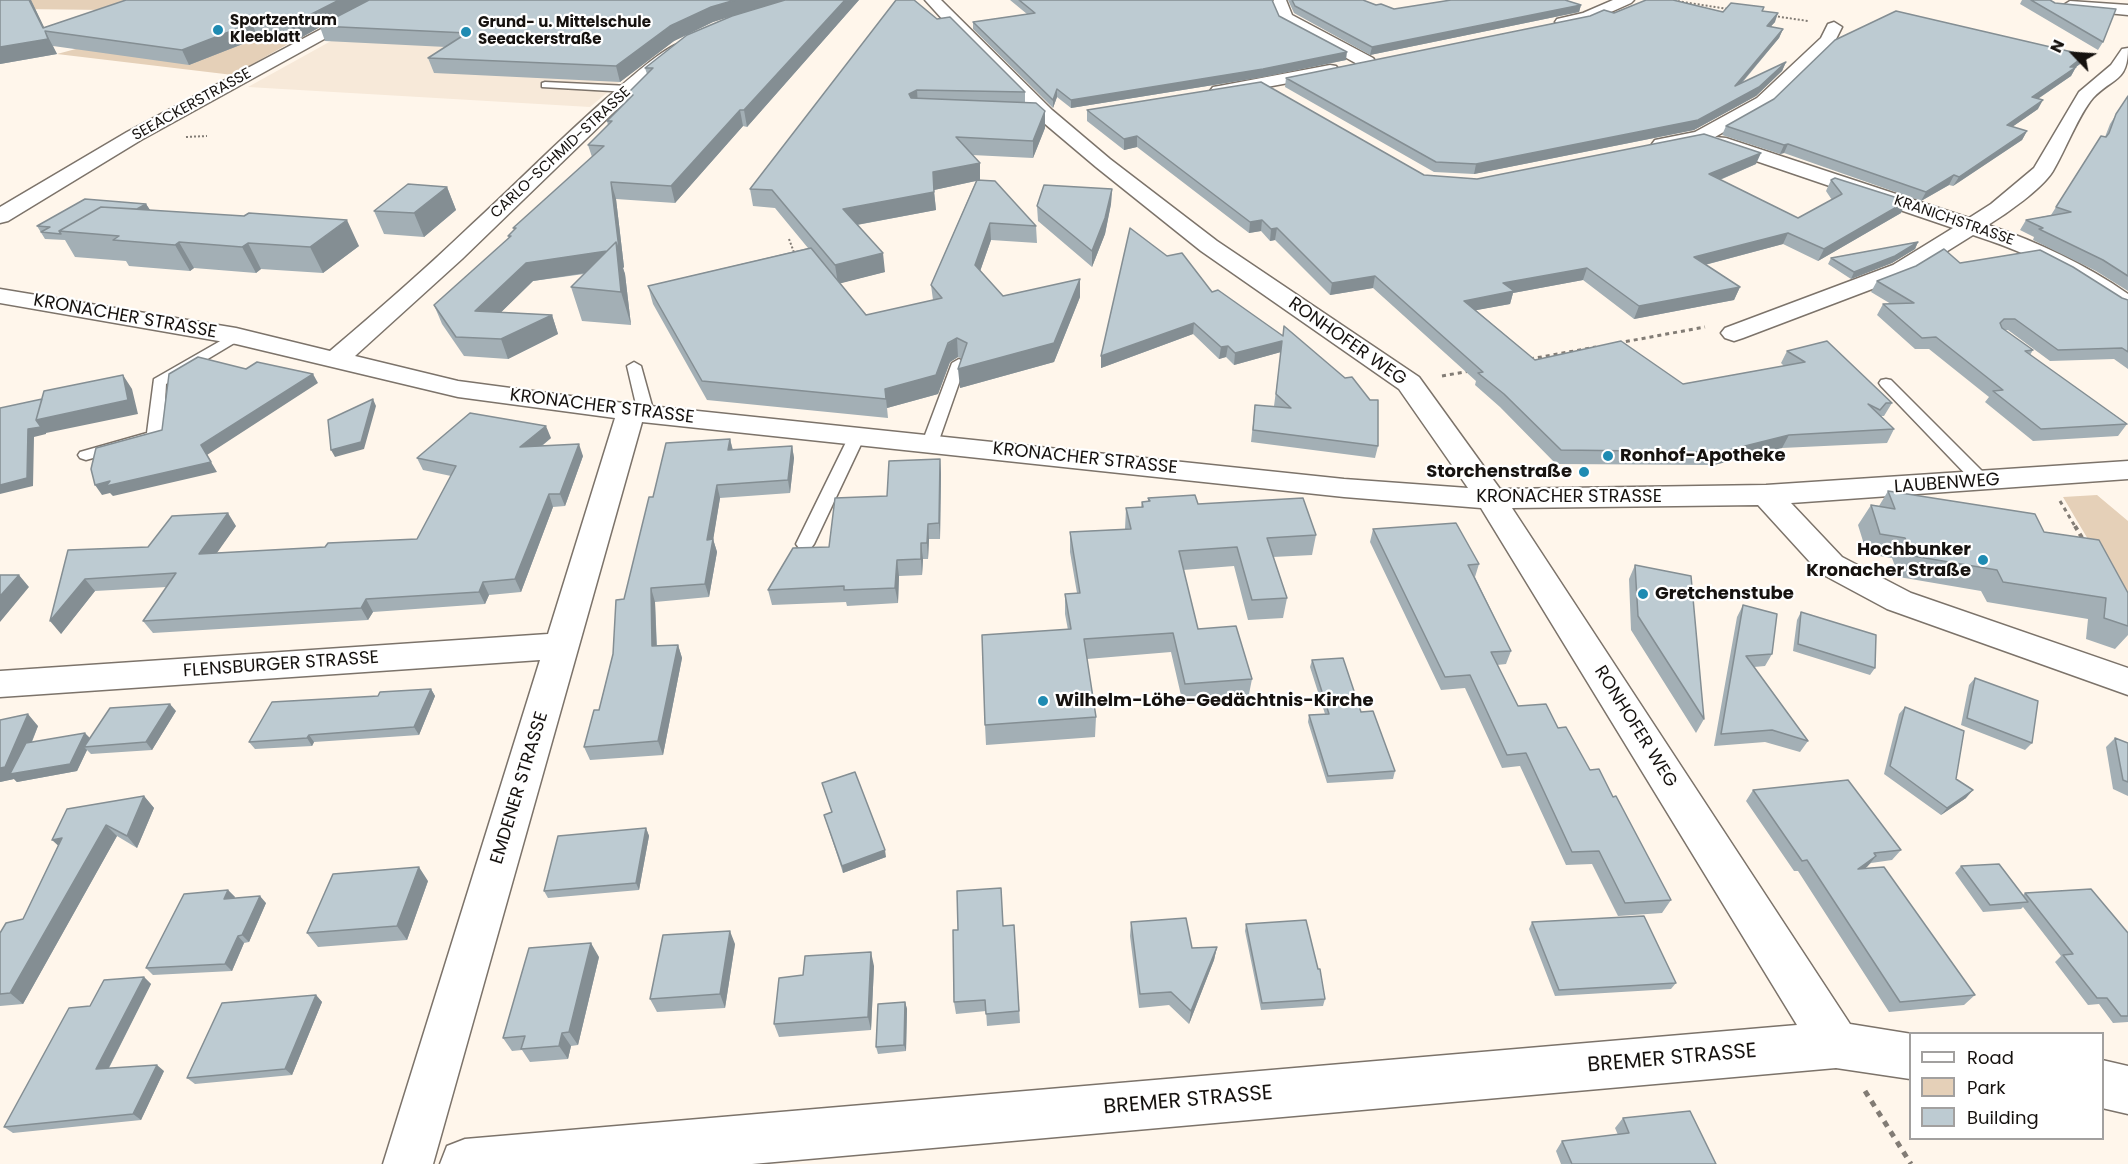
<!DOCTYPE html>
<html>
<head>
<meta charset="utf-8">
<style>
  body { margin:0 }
  #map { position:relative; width:2128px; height:1164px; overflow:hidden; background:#fff6eb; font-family:Poppins,sans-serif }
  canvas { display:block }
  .legend { position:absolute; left:1909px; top:1032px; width:195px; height:108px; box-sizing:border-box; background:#fff; border:2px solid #a2a09f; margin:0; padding:8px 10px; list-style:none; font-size:18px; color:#16120f }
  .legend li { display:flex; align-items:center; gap:12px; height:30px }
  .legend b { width:30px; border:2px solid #a2a09f }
  .north { position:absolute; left:2044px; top:24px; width:60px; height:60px; -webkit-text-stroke:4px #fff; paint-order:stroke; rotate:295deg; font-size:16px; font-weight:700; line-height:24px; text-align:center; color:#16120f }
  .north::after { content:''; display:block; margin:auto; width:21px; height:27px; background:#16120f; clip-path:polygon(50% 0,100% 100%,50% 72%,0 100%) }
</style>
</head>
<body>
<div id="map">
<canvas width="2128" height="1164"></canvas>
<ul class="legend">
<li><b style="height:8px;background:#fff"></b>Road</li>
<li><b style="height:16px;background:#e5d0b8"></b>Park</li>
<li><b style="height:16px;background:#bdcbd2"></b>Building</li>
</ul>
<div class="north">N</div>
</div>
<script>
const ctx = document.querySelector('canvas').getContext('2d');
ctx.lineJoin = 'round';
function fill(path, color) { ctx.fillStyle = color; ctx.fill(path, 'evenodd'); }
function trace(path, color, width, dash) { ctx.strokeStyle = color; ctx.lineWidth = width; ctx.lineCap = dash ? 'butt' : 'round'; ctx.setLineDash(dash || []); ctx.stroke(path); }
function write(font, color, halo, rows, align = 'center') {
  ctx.font = font + ' Poppins,sans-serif'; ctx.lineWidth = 4.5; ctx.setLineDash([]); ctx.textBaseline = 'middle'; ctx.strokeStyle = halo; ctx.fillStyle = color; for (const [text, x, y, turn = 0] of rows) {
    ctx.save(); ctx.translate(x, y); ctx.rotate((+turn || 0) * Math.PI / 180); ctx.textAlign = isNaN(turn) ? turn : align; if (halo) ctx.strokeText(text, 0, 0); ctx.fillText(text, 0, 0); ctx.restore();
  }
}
fill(new Path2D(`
  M405,0L647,59L590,107L248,87Z`), '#f7e9d9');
fill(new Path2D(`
  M0,0H366L233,75L57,54L87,46L106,10L20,9Z
  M2097,495L2128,521V607L2063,497Z`), '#e5d0b8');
const service = new Path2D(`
  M545,82L629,86L634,89L629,92L542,87V83Z
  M236,332L243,336L241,339L166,384L163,436L160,439L86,460L80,458L78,455L80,452L147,433L154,379Z
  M959,359L966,363L938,443L930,448L924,446L922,443L952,363Z
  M634,362L641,366L654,413L651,416H641L638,413L627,366Z
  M1886,379L1891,380L1988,477L1990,481L1988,485H1976L1881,386L1879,383L1881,380Z
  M857,431L865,436L814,544L811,548H799L796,544L849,436Z`);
const minor = new Path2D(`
  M925,0H941L1052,110L1110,159L1217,241L1419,377L1500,489L1766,485L2128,461V479L1791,503L1842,557L1911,593L2128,668V695L1887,609L1820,573L1758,505L1512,508L1850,1024L1912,1034L1910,1079L1836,1068L752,1164H440L447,1146L465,1139L1797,1025L1481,508L1344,497L642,422L433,1164H383L540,660L0,697V671L548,634L615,418L458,397L236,344L0,303V289L236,328L330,351C377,311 423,271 467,229C514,186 559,140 607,98C622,86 672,38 688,42L690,46L688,50L615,111L462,259L355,356L458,381L631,404L1344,479L1468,488L1399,389L1201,251L1096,167L1038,118L964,43Z
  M1274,0H1286L1292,15L1373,58L1376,62L1373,66H1361L1279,21L1272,3Z
  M1613,0H1634L1631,3L1593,20L1563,27L1555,22L1557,19L1583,13Z
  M2070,1L2128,5V15L2065,9L2062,6Z
  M1834,22L1842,27L1834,43L1769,106L1715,137L1726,138L1969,218L1991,204L2034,168L2079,92L2111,65L2122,49L2128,48C2128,82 2113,77 2093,98C2079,114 2065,151 2053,171C2042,189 2006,214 1988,225C2038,242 2085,264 2128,294V312C2110,308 2096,292 2081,283C2047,262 2010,247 1973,235L1909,275L1743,338L1734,341L1725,338L1721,333L1725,328L1893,265L1953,228L1712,146L1709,142L1711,139L1662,150L1655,148L1652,144L1655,140L1695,132L1757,98L1821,38L1828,24Z
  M1330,65L1336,66L1339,70L1336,74L1219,96L1213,95L1210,91L1213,87L1219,86Z
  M2102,1060L2128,1066V1114L2102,1108Z`);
const secondary = new Path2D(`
  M376,0H395L141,140L8,221L0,223V207L127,132Z`);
trace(service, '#7c736a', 3);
trace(minor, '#7c736a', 3);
trace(secondary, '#7c736a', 3);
trace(new Path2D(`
  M1670,0L1728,9
  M1774,16L1808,21
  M186,137L207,136
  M789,239L795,255`), '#827c75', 2, [2, 2]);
trace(new Path2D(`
  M1618,343L1705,327
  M1530,359L1596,347
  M1442,376L1470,371
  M2060,501L2076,528`), '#827c75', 3, [4, 4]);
trace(new Path2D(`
  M2075,526L2084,541`), '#827c75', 4, [4.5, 4.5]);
trace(new Path2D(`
  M1865,1091L1911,1164`), '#827c75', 5, [6, 6]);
fill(service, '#fff');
fill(minor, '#fff');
fill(secondary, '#fff');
fill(new Path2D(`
  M0,0H31L44,28L859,0L747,127L743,126L675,203L616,199L624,267L623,268L625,274L631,325L582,321L571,287L584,274L533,281L501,312L552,315L558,334L508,359L464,356L442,324L434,305L509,238L508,236L514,230L513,228L592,157L588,145L608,125L607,121L627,100L626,95L647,74L645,68L730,16L713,22L674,41L620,82L434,73L428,58L446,47L325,41L320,27L297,40L258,38L189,65L53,46L57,54L0,64Z
  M896,0L1025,92V102L1045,111V128L1033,158L972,155L980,180L1036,226L1037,243L991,240L980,271L1003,296L1080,279V297L1054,362L960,388L962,359L958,357L950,362L938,394L887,408L888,418L707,400L653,304L648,286L808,248L775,208L753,206L750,189ZM976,181L931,285L933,300L866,315L840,283L885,272L857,225L936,210L934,190Z
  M1010,0H1272L1279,16L1346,60L1263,77L1071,108L1057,97L1053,108L973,29V22L1027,14Z
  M1288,0H1363L1376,5L1394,9L1581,5L1579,12L1370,55L1294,13Z
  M2022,0H2050L2103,42L2098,50L2020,4Z
  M1764,7L1763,11L1775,22L1770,27L1783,29L1779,38L1742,83L1786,62L1782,71L1756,96L1694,130L1474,174L1434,172L1285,87L1286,78L1614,13L1723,12Z
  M2085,55L2080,64L2076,67L2071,76L2038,99V109L2012,127L2027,131L2022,140L1953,186L1949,185L1921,201L1784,153L1780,154L1722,135L1726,126Z
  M2128,96V291L2096,271L2033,240L2034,237L2020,230L2026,220L2051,215L2101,136L2105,137L2110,124Z
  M1087,110L1424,175L1477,179L1756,164L1720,180L1798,218L1832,200L1826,191L1831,180L1901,213L1818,261L1783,244L1705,265L1740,287L1734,300L1634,319L1583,280L1513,293L1510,304L1476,310L1535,360L1683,384L1784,366L1781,363L1787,351L1892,403L1884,416H1881L1894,429L1887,443L1782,448L1714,465L1556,464L1500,407L1475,385L1476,381L1373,288L1330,295L1275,240L1270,241L1261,231L1249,233L1137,147L1124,150L1087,121Z
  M447,187L456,210L424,237L384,234L374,211Z
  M1112,189L1111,204L1105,234L1092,267L1038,221L1037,206Z
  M146,204L150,210L359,246L323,273L261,269L256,273L194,268L190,271L129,266L126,261L75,257L65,240L45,239L37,226Z
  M1918,242L1915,249L1892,263L1851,279L1828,264L1831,258Z
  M1960,263L2128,300V369L2114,359L2050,361L2008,330H2005L2033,350L2030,355L2127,424L2118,436L2033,441L1985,402L1989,397L1929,349H1915L1877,315L1883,304H1891L1871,292L1877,281Z
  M1212,292L1283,336L1345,378L1378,446L1375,458L1251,442L1255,405L1275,407L1274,406L1281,352L1234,365L1226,357L1219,359L1193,334L1101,368V356Z
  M551,438L542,446L583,456L565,506L553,507L521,592L489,595L485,604L373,612L368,620L153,633L143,621L167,587L95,591L61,634L68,550L148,547L236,526L216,553L325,547L417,539L451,476L423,470L417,458Z
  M730,439L733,450L792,446L794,458L790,493L720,498L713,539L717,552L709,597L655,602L657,646L678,645L682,658L663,755L590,760L584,747L599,710L613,654L624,599L653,497Z
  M940,459L941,474L940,539H929L928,559H923L922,575L899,576L898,603L847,606L846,602L772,605L768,590L829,547L887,496Z
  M1888,491L2044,532L2128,593V635L2115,649L2086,639L2088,619L1987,602L1981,591L1899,577L1892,558L1867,554L1858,525L1871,505L1879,506Z
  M1148,498L1198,504L1316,535L1312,555L1273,557L1287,598L1283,618L1248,620L1234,566L1183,570L1198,629L1252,679L1248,699L1183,704L1171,652L1087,659L1096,717L1095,737L986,745L985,725L1068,630L1065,614V594L1077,593L1070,552V532L1125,529L1126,508L1141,507L1142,502L1148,501Z
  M1373,529L1479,564L1475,577L1511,651L1506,664L1497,665L1518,706L1558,728L1590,770L1613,797L1671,900L1662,913L1618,916L1592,864L1566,865L1520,766L1502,768L1465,688L1441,690L1370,542Z
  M1635,565L1704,719L1696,733L1631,630L1629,579Z
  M1743,605L1772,654L1765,666L1754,667L1808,741L1800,752L1765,742L1714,746L1737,617Z
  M1801,612L1875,668L1870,675L1793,651L1797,620Z
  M1312,660L1361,712L1395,771L1393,779L1327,783L1308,722L1309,715L1325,714L1310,667Z
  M1975,678L2032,743L2025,750L1961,725L1969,685Z
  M431,689L435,696L419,735L314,742L312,746L255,749L249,742L378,696Z
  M1905,707L1956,779L1966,798L1941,815L1884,774L1899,714Z
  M176,711L152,750L91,754L87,750L77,771L17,782L14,779L0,782V720L38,726L32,742L90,738Z
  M2115,738L2128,743V796L2113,789L2106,747Z
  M822,783L886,857L843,873L824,815L832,812Z
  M1753,790L1901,850L1892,860L1871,863L1865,868L1975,995L1964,1005L1889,1012L1798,871H1794L1746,801Z
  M144,796L154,808L137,848L117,836L23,1004L0,1006V933L23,919L58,846Z
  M646,828L649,836L639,890L548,898L544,891Z
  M1961,866L2023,895L2025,893L2128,933V1022L2113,1023L2099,1004L2088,1005L2055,962L2061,956L2023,907L2021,909L1983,912L1955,873Z
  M428,881L407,940L318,947L307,933Z
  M1001,888L1003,926L1014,925L1020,1023L987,1026L986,1011L956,1014L954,1002L958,930Z
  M228,890L235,897L234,898L266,903L249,942L244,943L232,971L153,975L146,968Z
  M1131,922L1192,948L1217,947L1214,960L1189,1024L1169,1005L1139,1008L1130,936Z
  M1532,922L1676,983L1671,989L1555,996L1529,929Z
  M1246,924L1325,999L1323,1006L1261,1010L1245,931Z
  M735,944L725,1008L657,1012L650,999Z
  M599,957L578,1045L571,1046L568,1059L530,1062L522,1050L512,1051L503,1038Z
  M874,966L871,1030L779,1037L774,1024L803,975Z
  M144,977L151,984L109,1068L164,1071L141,1120L13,1133L4,1127L90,1006Z
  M316,995L322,1002L292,1075L195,1084L187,1078Z
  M905,1002L907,1009L906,1051L878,1054L876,1047Z
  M1623,1118L1716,1164H1561L1556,1151L1562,1141L1618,1135L1615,1128Z`), '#a3afb5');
fill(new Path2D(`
  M29,0H31L46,31H45Z
  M339,0H371L319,26L320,27L297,40L290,25Z
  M735,0H785L713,22L674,41L620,82L616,66L670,26L711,7Z
  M845,0H859L747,127L744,110Z
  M1581,5L1579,12L1370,55L1372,47Z
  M1778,13L1775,22L1763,35L1767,26Z
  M252,23L258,38L189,65L182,50Z
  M1783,29L1779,38L1731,95L1735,86Z
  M45,31L57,54L0,64V47Z
  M1347,52L1346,60L1263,77L1071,108V100Z
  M2085,55L2080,64L2073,69L2076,67L2071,76L2027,106L2032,97Z
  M1786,62L1782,71L1756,96L1694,130L1474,174L1476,164L1698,120Z
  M1057,89V97L1053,108V100Z
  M917,90L918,106L911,110L909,94Z
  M2043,100L2038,109L2002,134L2007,125Z
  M740,110L743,126L675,203L671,186Z
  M1045,111V128L1033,158V141Z
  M2027,131L2022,140L1953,186L1959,177Z
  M1137,136V147L1124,150V139Z
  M1788,144L1784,153L1780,154L1784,145Z
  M1761,153L1756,164L1705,186L1709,174Z
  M980,163V180L934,190L933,172Z
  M1954,175L1949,185L1921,201L1926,192Z
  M611,182L616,199L624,267L623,268L625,274L631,325L621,292L618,268L533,281L483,330L475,311Z
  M447,187L456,210L424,237L414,213Z
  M1112,189L1111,204L1105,234L1092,267V251Z
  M934,192L936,210L845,227L843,209Z
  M1907,201L1901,213L1818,261L1824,249Z
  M146,204L150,210L96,234Z
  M347,220L359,246L323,273L310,247Z
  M1262,220L1261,231L1249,233L1250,222Z
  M990,223L991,240L976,283L975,265Z
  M1277,228L1275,240L1270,241L1271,229Z
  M1788,233L1783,244L1689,269L1694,257Z
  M179,242L194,268L190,271L175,245Z
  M1918,242L1915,249L1892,263L1851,279L1854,272Z
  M248,243L261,269L256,273L242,247Z
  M883,253L885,272L838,284L835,265Z
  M1587,268L1583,280L1513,293L1510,304L1461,313L1464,301L1503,283Z
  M1375,276L1373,288L1330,295L1332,283Z
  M1080,279V297L1054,362L960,388L958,369Z
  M1740,287L1734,300L1634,319L1639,306Z
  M552,315L558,334L508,359L501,339Z
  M1194,323L1193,334L1101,368V356Z
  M957,338L958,357L950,362L938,394L887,408L888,418L885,389Z
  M1282,341L1281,352L1234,365L1235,353Z
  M1228,346L1226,357L1219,359L1221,347Z
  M313,374L318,383L207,455L217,472L113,496L110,493L102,495L95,485L201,445Z
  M123,375L132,389L138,414L46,433V434L34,437L33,486L0,494V485L28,429L36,420Z
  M373,399L376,406L364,449L335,457L331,450Z
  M546,426L551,438L525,459L520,447Z
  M1789,435L1782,448L1714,465L1721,452Z
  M730,439L733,452L728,450Z
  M579,444L583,456L565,506L560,494Z
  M792,446L794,458L790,493L788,480Z
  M940,459L941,474L940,539L939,523Z
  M717,485L720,498L711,553L707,540Z
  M549,494L553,507L521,592L515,579Z
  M228,513L236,526L207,567L199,554Z
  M928,524L929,539L928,559L927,543Z
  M713,539L717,552L709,597L705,584Z
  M921,543L923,559L922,575L921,559Z
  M897,560L899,576L898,603L895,588Z
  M19,575L29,587L0,622V596Z
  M85,579L95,591L61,634L50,621Z
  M483,582L489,595L485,604L479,592Z
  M651,588L655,602L657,660L652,646Z
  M366,599L373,612L368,620L361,608Z
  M678,645L682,658L663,755L658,741Z
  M431,689L435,696L419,735L414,727Z
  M170,704L176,711L152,750L146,742Z
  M28,714L38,726L19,773L85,733L92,740L84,747L87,750L77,771L17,782L14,779L0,782V768Z
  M309,735L314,742L312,746L307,738Z
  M1973,790L1966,798L1941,815L1947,808Z
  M144,796L154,808L137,848L127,836Z
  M106,825L117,836L23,1004L10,993Z
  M646,828L649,836L639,890L636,883Z
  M62,838L64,851L52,840Z
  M885,850L886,857L843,873L842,866Z
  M1876,856L1867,867L1849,879L1858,869Z
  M419,867L428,881L407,940L397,926Z
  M228,890L235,897L230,906L224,899Z
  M260,896L266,903L249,942L242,935Z
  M730,931L735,944L725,1008L720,994Z
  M238,936L244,943L232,971L225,964Z
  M591,943L599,957L578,1045L569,1032Z
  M1217,947L1214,960L1189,1024L1191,1011Z
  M871,952L874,966L871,1030L868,1017Z
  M144,977L151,984L105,1075L96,1069Z
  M316,995L322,1002L292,1075L285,1069Z
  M905,1002L907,1009L906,1051L904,1045Z
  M562,1033L571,1046L568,1059L559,1046Z
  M157,1065L164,1071L141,1120L133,1114Z`), '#848e93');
const building = new Path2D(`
  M0,0H29L43,28L126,0H339L290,25L252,23L182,50L45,31L48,39L0,47Z
  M369,0H735L711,7L670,26L616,66L428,58L467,33L319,26Z
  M785,0H845L744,110H740L671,186L611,182L619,249H618L616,242L607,251L526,263L475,311L552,315L501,339L456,337L434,305L511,236H508L516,228H513L604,146L588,145L612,121H607L633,95H626L653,68H645L687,35L732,16Z
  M896,0H914L937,19L950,17L1025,92L917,90L909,94L911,98L1036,103L1045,111L1033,141L956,137L980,163L933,172L934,192L843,209L883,253L835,265L772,190L750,189Z
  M1019,0H1272L1279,16L1347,52L1263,69L1071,100L1057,89L1053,100L973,22L1035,13Z
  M1292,0H1363L1376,5L1381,4L1394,9L1451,0H1565L1581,5L1372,47L1295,6Z
  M1646,0H1673L1723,12L1731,3L1764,7L1762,11L1778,13L1767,26L1783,29L1735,86L1786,62L1759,87L1698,120L1476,164L1436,162L1286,78L1590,16L1604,10L1614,13Z
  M2031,0H2050L2055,3L2116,9L2103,42Z
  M1896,11L2085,55L2070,67H2076L2032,97L2043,100L2007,125L2027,131L1959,177L1954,175L1926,192L1788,144L1784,145L1726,126L1774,99L1835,40Z
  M1261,82L1424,175L1477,179L1704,134L1761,153L1709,174L1798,218L1842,194L1831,180L1835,178L1907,201L1824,249L1788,233L1694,257L1740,287L1639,306L1587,268L1503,283L1514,291L1464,301L1535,360L1621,341L1683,384L1805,362L1787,351L1827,341L1892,403H1886L1880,410L1868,404L1894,429L1789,435L1721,452L1561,450L1504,394L1478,373L1483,372L1375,276L1332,283L1277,228L1271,229L1262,220L1250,222L1137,136L1124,139L1087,110Z
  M2128,96V276L2103,260L2039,229L2043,228L2026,220L2071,212L2056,207L2101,136L2106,137L2109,133L2116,114Z
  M977,180L995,181L1036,226L990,223L975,265L1003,296L1080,279L1054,343L958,369L967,343L957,338L948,343L936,375L885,389L886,399L702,381L648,286L811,248L866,315L942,298L931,285Z
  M408,184L447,187L414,213L374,211Z
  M1044,185L1112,189L1105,218L1092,251L1037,206Z
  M85,199L146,204L137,209L101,207L59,231L61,234L41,232L50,227L37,226Z
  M101,207L244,216L249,213L347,220L310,247L248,243L242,247L179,242L175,245L113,240L119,236L59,231Z
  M1130,228L1167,256L1182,253L1212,292L1218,290L1283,336L1284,326L1345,378L1352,377L1370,400H1378V446L1253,430L1255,405L1291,408L1276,394L1282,341L1235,353L1228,346L1221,347L1194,323L1101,356Z
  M616,242L621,292L571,287Z
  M1918,242L1895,256L1854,272L1831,258Z
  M1944,249L1960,263L2040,250L2073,267L2122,298L2128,300V352L2122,348L2058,350L2015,319H2004L2000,323L2002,328L2033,350L2025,351L2127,424L2041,429L1993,391L2003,390L1936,337L1922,338L1883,304L1914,303L1877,281L1916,266Z
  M198,357L246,369L257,362L313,374L201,445L211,462L106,486L110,481L95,485L91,469L96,448L162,430L169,374Z
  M123,375L128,400L36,420L44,391Z
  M42,399L36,420L41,427L28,429L27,478L0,485V408Z
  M373,399L361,442L331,450L328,420Z
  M470,413L546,426L520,447L579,444L560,494H549L515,579L483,582L479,592L366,599L361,608L143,621L176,573L85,579L50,621L68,550L148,547L172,516L228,513L199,554L325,547L328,543L417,539L456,466L417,458Z
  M730,439L728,450L792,446L788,480L717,485L707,540L713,539L705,584L651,588L652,646L678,645L658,741L584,747L594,710H599L613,654L616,600L624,599L649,497H653L666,443Z
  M940,459L939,523L928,524L927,543H921V559L897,560L895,588L844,590V586L768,590L793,548L829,547L835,498L887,496L889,461Z
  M1888,491L2035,514L2044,532L2099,540L2128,593V626L2104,618L2106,598L2003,582L1997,570L1913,556L1905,538L1880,534L1871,505L1895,509Z
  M1195,495L1198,504L1303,498L1316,535L1267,538L1287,598L1252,600L1237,547L1179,551L1198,629L1236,626L1252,679L1185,684L1173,633L1084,639L1096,717L985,725L982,635L1071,629L1065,594L1080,593L1070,532L1131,529L1126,508L1143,507L1142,502L1150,501L1148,498Z
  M1456,523L1479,564L1468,565L1511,651L1491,652L1518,706L1546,704L1558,728L1566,727L1590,770L1599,769L1613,797L1616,796L1671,900L1625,903L1599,851L1572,852L1526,753L1507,755L1470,675L1445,677L1373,529Z
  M1635,565L1691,576L1704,719L1638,616Z
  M0,575H19L0,596Z
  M1743,605L1777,614L1772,654L1746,656L1808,741L1772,730L1721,734Z
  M1801,612L1876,635L1875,668L1798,644Z
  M1343,658L1361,712L1373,711L1395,771L1328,776L1309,715L1329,714L1312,660Z
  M1975,678L2038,701L2032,743L1967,718Z
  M431,689L414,727L309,735L307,738L249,742L272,702L378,696L380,692Z
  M170,704L146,742L84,747L110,708Z
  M1905,707L1964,731L1956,779L1973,790L1947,808L1890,766Z
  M28,714L5,767L0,768V720Z
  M85,733L70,764L10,774L26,743Z
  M2115,738L2128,743V782L2123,780Z
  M855,772L885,850L842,866L824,815L832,812L822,783Z
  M1848,780L1901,850L1874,853L1876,856L1858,869L1884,867L1975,995L1900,1002L1807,860L1802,861L1753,790Z
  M144,796L127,836L106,825L10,993L0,994V933L6,923L23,919L62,838L52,840L67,809Z
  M646,828L636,883L544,891L558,836Z
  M1999,864L2028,902L1990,905L1961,866Z
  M419,867L397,926L307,933L333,874Z
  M1001,888L1003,926L1014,925L1019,1011L986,1014L985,1000L954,1002L953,930H958L957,891Z
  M2091,889L2128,933V1016H2121L2107,998H2097L2063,955L2073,954L2025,893Z
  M228,890L224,899L260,896L242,935L238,936L225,964L146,968L184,894Z
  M1644,916L1676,983L1559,990L1532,922Z
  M1186,918L1192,948L1217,947L1191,1011L1171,992L1140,994L1131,922Z
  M1306,920L1318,969H1320L1325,999L1262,1003L1246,924Z
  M730,931L720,994L650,999L663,935Z
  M591,943L569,1032L562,1033L559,1046L521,1049L525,1036L503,1038L529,948Z
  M871,952L868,1017L774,1024L779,978L803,975L805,956Z
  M144,977L96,1069L157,1065L133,1114L4,1127L69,1008L90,1006L104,980Z
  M316,995L285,1069L187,1078L222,1003Z
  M905,1002L904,1045L876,1047L878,1004Z
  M1690,1111L1716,1164H1572L1562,1141L1629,1133L1623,1118Z`);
fill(building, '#bdcbd2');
trace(building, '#848e93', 1.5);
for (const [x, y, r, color] of [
  [218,30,6,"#1f8bb2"],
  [466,32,6,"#1f8bb2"],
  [1608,456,6,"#1f8bb2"],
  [1584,472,6,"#1f8bb2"],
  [1983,560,6,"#1f8bb2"],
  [1643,594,6,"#1f8bb2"],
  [1043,701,6,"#1f8bb2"]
]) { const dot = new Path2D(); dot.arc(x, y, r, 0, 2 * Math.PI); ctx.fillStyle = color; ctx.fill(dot); trace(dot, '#fff', 2); }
write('bold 15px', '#16120f', '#fff', [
  ["Sportzentrum",230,21],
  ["Kleeblatt",230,38],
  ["Grund- u. Mittelschule",478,23],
  ["Seeackerstraße",478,40]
], 'left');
write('15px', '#16120f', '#fff', [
  ["SEEACKERSTRASSE",192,105,-29],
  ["CARLO-SCHMID-STRASSE",561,153,-43],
  ["KRANICHSTRASSE",1954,221,19]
]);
write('18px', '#16120f', '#fff', [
  ["KRONACHER STRASSE",125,317,10],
  ["RONHOFER WEG",1347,342,35],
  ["KRONACHER STRASSE",602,407,7],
  ["KRONACHER STRASSE",1085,459,6],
  ["LAUBENWEG",1947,484,-4],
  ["KRONACHER STRASSE",1569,497],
  ["FLENSBURGER STRASSE",281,665,-4],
  ["RONHOFER WEG",1635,727,58],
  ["EMDENER STRASSE",520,788,-73]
]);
write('bold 18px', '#16120f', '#fff', [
  ["Ronhof-Apotheke",1620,456],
  ["Storchenstraße",1572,472,"right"],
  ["Hochbunker",1971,550,"right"],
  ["Kronacher Straße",1971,571,"right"],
  ["Gretchenstube",1655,594],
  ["Wilhelm-Löhe-Gedächtnis-Kirche",1055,701]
], 'left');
write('21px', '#16120f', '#fff', [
  ["BREMER STRASSE",1672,1059,-5],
  ["BREMER STRASSE",1188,1101,-5]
]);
</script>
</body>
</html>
